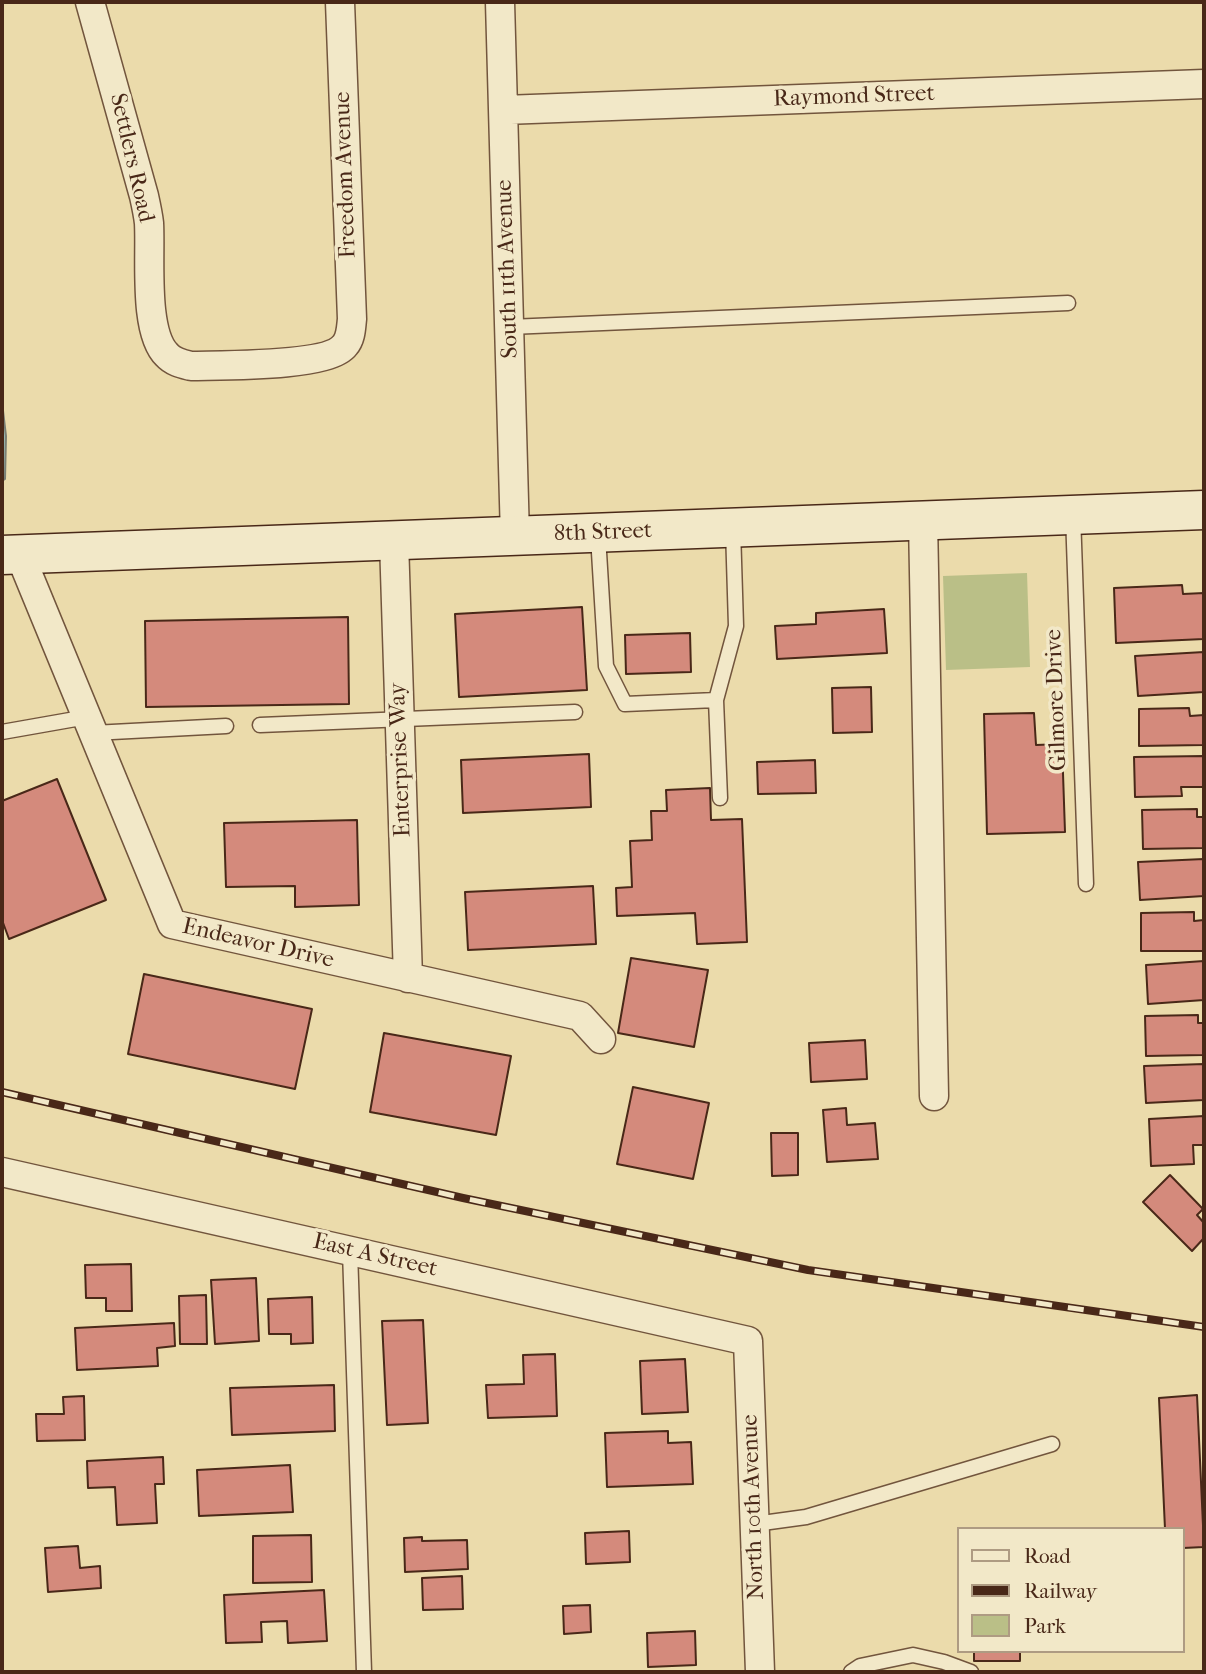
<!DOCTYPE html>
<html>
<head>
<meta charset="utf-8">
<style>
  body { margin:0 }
  #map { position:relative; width:1206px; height:1674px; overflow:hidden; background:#ebdbab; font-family:"IM FELL French Canon",serif }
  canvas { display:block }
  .frame { position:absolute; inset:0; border:4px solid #492818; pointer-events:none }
  .legend { position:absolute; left:957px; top:1527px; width:228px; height:126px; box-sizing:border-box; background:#f2e8c8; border:2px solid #ae9b82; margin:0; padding:9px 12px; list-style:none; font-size:21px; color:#492818 }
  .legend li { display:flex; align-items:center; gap:14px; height:35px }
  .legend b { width:35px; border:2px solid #ae9b82 }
</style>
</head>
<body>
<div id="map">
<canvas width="1206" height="1674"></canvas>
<div class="frame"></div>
<ul class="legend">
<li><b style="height:9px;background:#f2e8c8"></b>Road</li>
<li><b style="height:9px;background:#492818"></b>Railway</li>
<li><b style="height:19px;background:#babf87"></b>Park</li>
</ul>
</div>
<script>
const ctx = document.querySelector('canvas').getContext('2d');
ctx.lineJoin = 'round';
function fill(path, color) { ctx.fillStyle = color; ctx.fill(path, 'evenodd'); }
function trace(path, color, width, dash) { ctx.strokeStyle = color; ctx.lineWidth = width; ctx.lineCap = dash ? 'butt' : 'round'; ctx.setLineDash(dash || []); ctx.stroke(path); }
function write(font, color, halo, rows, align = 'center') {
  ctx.font = font + ' "IM FELL French Canon",serif'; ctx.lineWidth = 7; ctx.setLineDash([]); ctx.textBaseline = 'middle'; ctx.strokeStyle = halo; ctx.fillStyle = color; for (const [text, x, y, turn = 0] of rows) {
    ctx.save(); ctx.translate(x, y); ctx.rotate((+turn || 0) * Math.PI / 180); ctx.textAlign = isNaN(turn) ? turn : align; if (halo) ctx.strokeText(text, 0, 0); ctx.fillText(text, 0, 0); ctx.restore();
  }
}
fill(new Path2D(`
  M1027,573L1030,667L946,670L943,576Z`), '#babf87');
const water = new Path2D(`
  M2,402L6,436L5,479L2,481Z`);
fill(water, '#9ab9b2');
trace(water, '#7a7f74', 2);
const building = new Path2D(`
  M1182,585L1183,594L1204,593V639L1116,643L1114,588Z
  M582,607L587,690L459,697L455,614Z
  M884,609L887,653L777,659L775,626L816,624V613Z
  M348,617L349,704L146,707L145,621Z
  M690,633L691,672L626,674L625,635Z
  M1204,652V692L1138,696L1135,656Z
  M871,687L872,732L833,733L832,688Z
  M1189,708L1190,716L1204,715V745L1139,746V709Z
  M1034,713L1036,745L1062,744L1065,832L987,834L984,714Z
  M589,754L591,807L463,813L461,760Z
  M1204,756V787H1181L1182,796L1135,797L1134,757Z
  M815,760L816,793L758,794L757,762Z
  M57,779L106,900L9,939L2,920V801Z
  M710,788L711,820L742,819L747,942L697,944L695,913L617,916L616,888L632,887L630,841L652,840L651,811H667L666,790Z
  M1197,809V817H1204V848L1143,849L1142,810Z
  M357,820L359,905L295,907V886L226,887L224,823Z
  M1204,859V896L1140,900L1138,862Z
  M593,886L596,944L468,950L465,892Z
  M1194,912V921L1204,920V951H1141V913Z
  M631,958L708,970L694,1047L618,1033Z
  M1204,961V1000L1148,1004L1146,965Z
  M144,974L312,1009L295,1089L128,1054Z
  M1198,1015V1023H1204V1055L1146,1056L1145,1016Z
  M384,1033L511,1056L496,1135L370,1112Z
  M865,1040L867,1079L811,1082L809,1043Z
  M1204,1064V1100L1146,1103L1144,1066Z
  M633,1087L709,1103L693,1179L617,1164Z
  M846,1108L847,1125L875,1123L878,1159L827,1162L823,1110Z
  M1204,1116V1145H1193L1194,1164L1151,1166L1149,1119Z
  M771,1133H798V1175L772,1176Z
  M1170,1175L1203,1209L1197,1215L1204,1223V1238L1192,1251L1143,1202Z
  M131,1264L132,1311H106V1298H86L85,1265Z
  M256,1278L259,1341L215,1344L211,1280Z
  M206,1295L207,1344H180L179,1296Z
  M312,1297L313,1343L291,1344V1334H269L268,1299Z
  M423,1320L428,1423L387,1425L382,1321Z
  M174,1323L175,1346L157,1348L158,1366L77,1370L75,1328Z
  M555,1354L557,1416L488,1418L486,1385L524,1384L523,1355Z
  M685,1359L688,1412L642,1414L640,1361Z
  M334,1385L335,1431L232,1435L230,1388Z
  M1197,1395L1204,1547L1183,1548V1529H1165L1159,1398Z
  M84,1396L85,1440L37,1441L36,1414H64L63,1397Z
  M668,1431V1443L691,1442L693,1484L607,1487L605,1433Z
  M163,1457L164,1484H155L157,1523L117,1525L115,1487L88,1488L87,1461Z
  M290,1465L293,1512L199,1516L197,1470Z
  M629,1531L630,1562L586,1564L585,1533Z
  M311,1535L312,1582L253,1583V1536Z
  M422,1537V1541L467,1540L468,1569L405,1572L404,1538Z
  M78,1546L80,1568L100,1566L101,1588L48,1592L45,1548Z
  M462,1576L463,1609L423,1610L422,1578Z
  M324,1590L327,1641L288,1643L287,1621L261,1622L262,1642L226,1643L224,1595Z
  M590,1605L591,1632L564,1634L563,1606Z
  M695,1631L696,1665L648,1667L647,1633Z
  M974,1651H1020V1661H974Z`);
fill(building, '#d48a7c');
trace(building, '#492818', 2);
const lane = new Path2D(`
  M510,327L1068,303
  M1073,515L1086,884
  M598,536L606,666L625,704L716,700L736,626L733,529
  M716,700L720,798
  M260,725L575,712
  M2,732L87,717
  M93,733L226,726
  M350,1251L364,1672
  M755,1524L806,1517L1052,1444
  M851,1672L860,1666L913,1655L944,1662L971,1672`);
const street = new Path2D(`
  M90,2L144,196C146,205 148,214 149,223C151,256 143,332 167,355C173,362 183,364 191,366C220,365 329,367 345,345C351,338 351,328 352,319L340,2
  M500,2L515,537
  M504,110L1204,84
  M923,520L934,1096
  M394,541L408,978
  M20,555L172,924L580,1016L601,1039
  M2,1172L748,1341L760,1672`);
const secondary = new Path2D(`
  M2,555L1204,510`);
trace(lane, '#72553d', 17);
trace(street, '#72553d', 31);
trace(secondary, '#492818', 41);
trace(lane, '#f2e8c8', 14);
trace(street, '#f2e8c8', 28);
trace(secondary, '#f2e8c8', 38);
const rail = new Path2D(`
  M2,1092L463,1198L808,1270L1204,1327`);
trace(rail, '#492818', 8);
trace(rail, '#f2e8c8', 5, [16]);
write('23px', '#492818', '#f2e8c8', [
  ["Raymond Street",854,97,-2],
  ["Settlers Road",131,158,77],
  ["Freedom Avenue",346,175,-92],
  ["South 11th Avenue",508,269,-92],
  ["8th Street",603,533,-2],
  ["Gilmore Drive",1057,700,-92],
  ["Enterprise Way",401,760,-92],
  ["Endeavor Drive",258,944,13],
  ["East A Street",375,1256,13],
  ["North 10th Avenue",754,1507,-92]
]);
</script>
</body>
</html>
